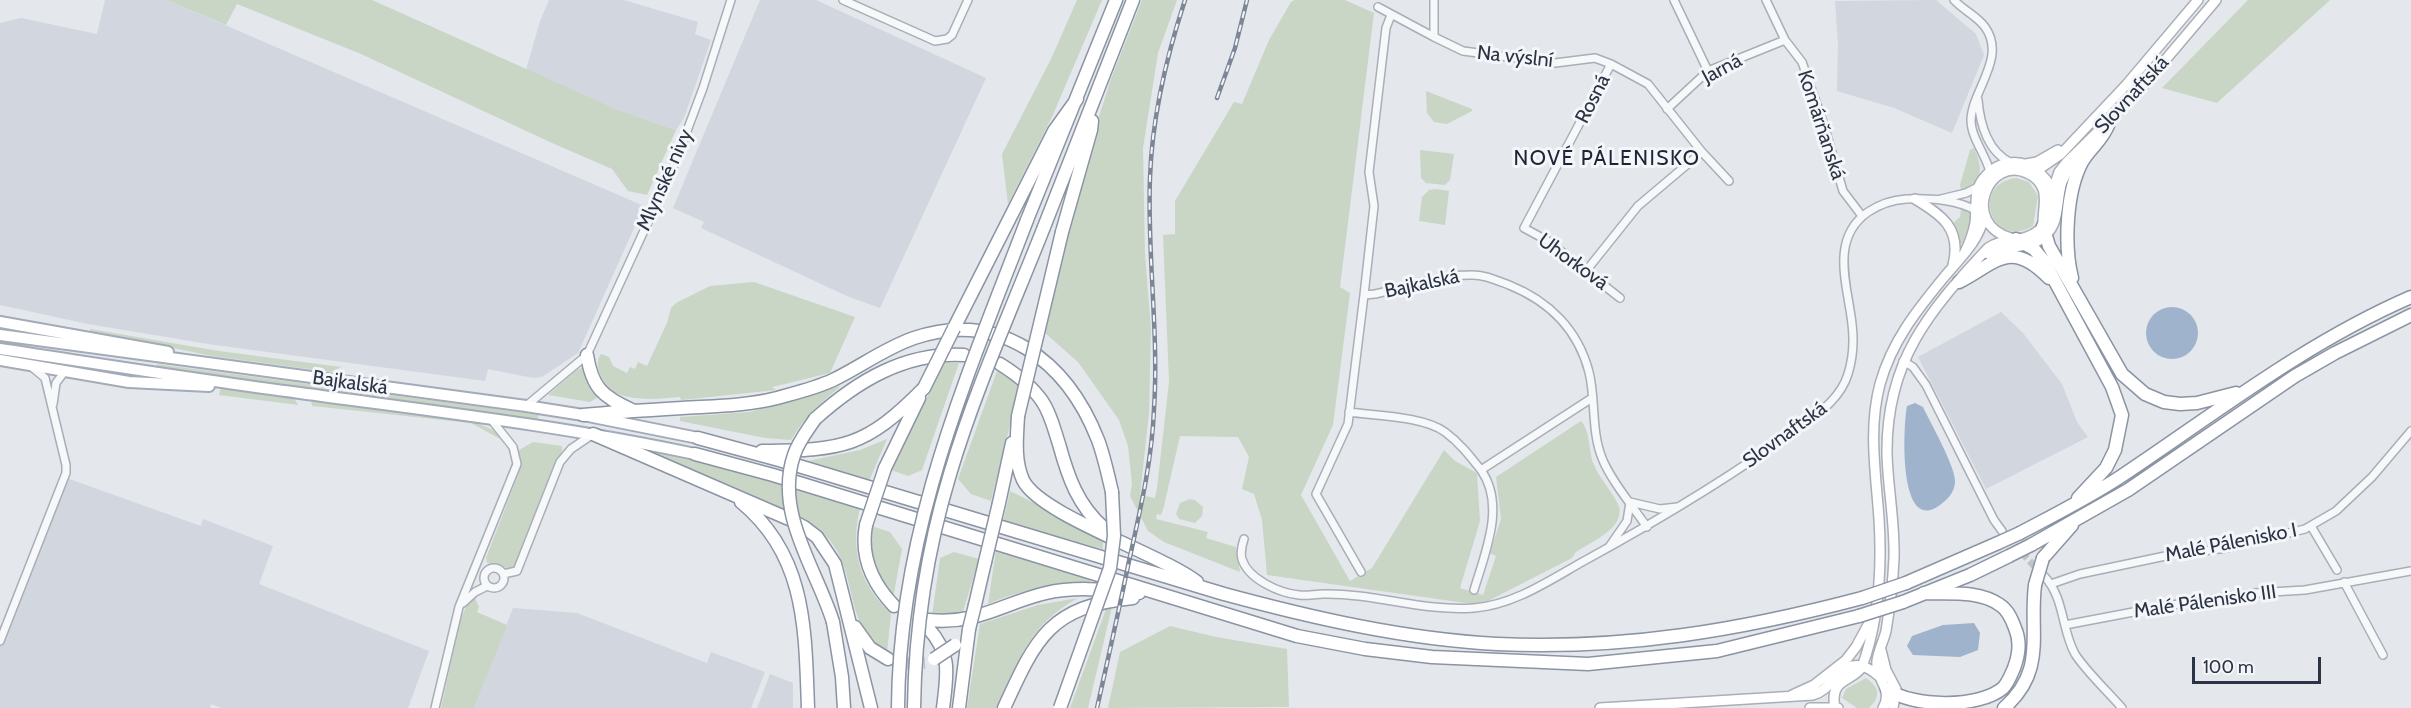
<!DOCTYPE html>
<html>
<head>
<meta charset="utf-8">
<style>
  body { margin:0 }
  #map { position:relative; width:2411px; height:708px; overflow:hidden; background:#e4e7ec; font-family:Cabin,sans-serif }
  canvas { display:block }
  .scale { position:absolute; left:2192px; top:657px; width:129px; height:27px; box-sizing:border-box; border:3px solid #2b3445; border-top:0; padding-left:8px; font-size:18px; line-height:21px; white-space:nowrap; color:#2b3445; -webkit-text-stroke:4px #f4f6f9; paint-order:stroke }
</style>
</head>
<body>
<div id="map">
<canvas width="2411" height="708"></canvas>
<div class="scale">100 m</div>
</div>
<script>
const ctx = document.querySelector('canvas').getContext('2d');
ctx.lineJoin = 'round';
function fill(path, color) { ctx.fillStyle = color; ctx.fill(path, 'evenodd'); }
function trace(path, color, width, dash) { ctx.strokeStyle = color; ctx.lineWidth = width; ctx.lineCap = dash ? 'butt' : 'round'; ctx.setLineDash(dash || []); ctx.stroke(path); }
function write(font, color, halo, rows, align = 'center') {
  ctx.font = font + ' Cabin,sans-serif'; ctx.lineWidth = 6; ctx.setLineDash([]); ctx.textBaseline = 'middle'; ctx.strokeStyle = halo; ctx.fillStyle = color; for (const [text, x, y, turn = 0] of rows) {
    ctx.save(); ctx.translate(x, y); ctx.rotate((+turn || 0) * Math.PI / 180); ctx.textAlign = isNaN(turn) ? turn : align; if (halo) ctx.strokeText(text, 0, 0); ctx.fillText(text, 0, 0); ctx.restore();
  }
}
fill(new Path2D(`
  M105,0H167L644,206L578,353L542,377L533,378L488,369L485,381L208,344L88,324L0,305V23L21,18L97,34Z
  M549,0H624L698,22L695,34L711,40L684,118L676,130L618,110L526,70L540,21Z
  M760,0H816L986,78L880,308L849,297L701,228L704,222L673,208Z
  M1936,0L1976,34L1984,55L1952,133L1894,108L1837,91L1838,43L1835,1Z
  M2001,312L2023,333L2062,384L2077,422L2088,437L1986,489L1918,357Z
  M61,476L201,526L203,519L273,546L259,584L429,651L408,708H221L211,704L210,708H0V632Z
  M513,608L577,613L707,663L711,652L765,672L751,708H474Z
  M770,674L793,683V708H757Z`), '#d2d6de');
fill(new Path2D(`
  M167,0H372L618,110L676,130L647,195L628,191L612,169L552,143L361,54L237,4L226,25Z
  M1077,0H1102L1052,117L1008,204L1002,154L1051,59Z
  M1142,0H1177L1158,53L1143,148L1145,254L1151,329L1149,413L1140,495L1155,498L1157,488L1169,382L1163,235L1175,234V201L1234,102L1242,104L1269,40L1291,2L1295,0H1345L1374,13L1340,287L1350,293L1333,425L1301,495L1350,581L1372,568L1444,450L1455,461L1477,473L1480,521L1460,588L1483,595L1496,556L1490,553L1501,519L1496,477L1581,421C1591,432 1588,451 1594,465C1600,479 1611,490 1618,504C1628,527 1591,542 1576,552L1572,558L1480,605L1267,575L1262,520L1254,494L1242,489L1249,457L1238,437L1180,436L1164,506L1161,515L1157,514L1156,519L1208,532L1206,538L1236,547L1240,572L1164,542L1148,531L1130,496L1132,484L1128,446L1119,420L1078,362L1045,333L1079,179L1111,79Z
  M2248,0H2330L2217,103L2162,88Z
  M1426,91L1472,109V111L1447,124L1434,122L1427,113Z
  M1974,148C1983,168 1984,182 1961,190L1960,185L1970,150Z
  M1420,150L1454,154L1450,180L1445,185L1426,183L1421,178Z
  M2016,178L2029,182L2038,196L2033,226C1992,251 1969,184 2016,178Z
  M1436,189L1449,191L1445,225L1419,221L1422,197L1429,190Z
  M1961,209L1970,211L1971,222L1962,244L1959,243L1953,223L1960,217Z
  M754,282L855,317L830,373L772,387L776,390L681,400L680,397C654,399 608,406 599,371C597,365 597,359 601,354L609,357L613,366L627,373L630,367L635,369L638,362L647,366L667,323L671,308L676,303L710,286Z
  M90,329L219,351L341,367L331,372L212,356L90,331Z
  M944,363H959L922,470L908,476L891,470Z
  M157,364L489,408L539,415L537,420L157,367Z
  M584,367L600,396L590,402L548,395L577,370Z
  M997,371L1020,385L991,501L971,494L958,479Z
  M841,386C821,402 804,418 791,440L765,438L680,421V417L750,412Z
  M225,388L294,398L298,405L219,395L220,390Z
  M311,400L468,419L493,430L504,441L471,423L312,406Z
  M887,439L869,481L808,461L860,450Z
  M533,442L562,446V451L514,568C504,569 497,564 487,563L486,558L520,470L519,450Z
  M639,449L705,462L860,508C850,549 859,585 891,613L887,653C843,625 859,579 831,542C815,521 789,512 766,501C724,482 681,465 639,449Z
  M1010,491L1103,537V549L1003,522Z
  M1190,499L1195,500L1203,507L1202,516L1195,523L1179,519L1176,514L1180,503Z
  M871,526L890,532L902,549L893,599C875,574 869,559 871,526Z
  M996,550L1091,577L1090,583C1050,584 1024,589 988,604Z
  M954,552L979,559L962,615L932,616L940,558Z
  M475,598L479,607L477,612L507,625L474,708H441L460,621L467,604Z
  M1078,598C1030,624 1018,661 996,708H967L980,624L1038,605Z
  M1112,607L1088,708H1070L1106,609Z
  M1170,626L1216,637L1287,649L1289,707L1108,708L1120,652Z
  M1866,678C1880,688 1881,696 1869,708H1857L1842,698L1846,689Z`), '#c9d6c5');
fill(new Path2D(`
  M2146 333a26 26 0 1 1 52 0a26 26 0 1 1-52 0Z
  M1915,403L1923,407C1930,422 1957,469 1955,483C1954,493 1947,500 1940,505C1898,536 1903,426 1907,406Z
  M1974,623L1980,633L1978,650L1960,657L1913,655L1907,646L1912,636L1943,625Z`), '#9fb4cc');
trace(new Path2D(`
  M2008,538L2039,571`), '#bfc3cb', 7, [7, 3.5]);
trace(new Path2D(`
  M888,659L909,664L925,663`), '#bfc3cb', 12, [12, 6]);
const street = new Path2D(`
  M843,0L935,41L947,39L952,35L968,0
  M1434,0V37L1463,51L1555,63L1595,58L1611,64L1648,84L1702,152L1729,181
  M1674,0L1708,71
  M1766,0L1785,40L1802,62L1824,125L1843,191L1862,216
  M1954,0C1963,10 1977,16 1985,27C2007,58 1972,90 1971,120C1971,138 1986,155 1990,172
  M1378,7L1434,37
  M1611,64L1524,228L1548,241L1620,298
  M1978,100C1980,124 1988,153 2012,163
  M1667,109L1708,71L1785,40
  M1941,199L1966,193L1978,187
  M1586,271L1638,206L1702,152
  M1364,295L1374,206L1369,172L1386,28L1391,15
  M1903,361L1913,367L1926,385L1994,520L2002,531
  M53,404L56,383L65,371
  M526,406L587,355L675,163L703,88L731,0
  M1349,412C1376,416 1423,416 1445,432C1460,443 1470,456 1481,470L1592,398
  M1630,502L1660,509L1677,507
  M2311,526L2337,570
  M1244,539C1242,545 1240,552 1242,559C1248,579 1279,593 1299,595C1307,596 1315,594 1324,594C1374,593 1424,612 1474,608C1514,605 1550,580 1584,561C1659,520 1733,476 1802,425C1821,412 1841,397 1848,374C1853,358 1854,340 1852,324C1848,286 1829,239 1868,212C1880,204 1891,200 1906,199C1930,198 1957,199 1979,212
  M1609,547L1627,521L1630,502
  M484 578a10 10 0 1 1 20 0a10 10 0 1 1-20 0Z
  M1361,572L1316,494L1348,424L1364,295L1375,294C1406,287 1438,275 1469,275C1483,274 1496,280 1509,285C1549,301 1578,330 1589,372C1596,400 1591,431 1602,458C1610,479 1633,507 1647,527
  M503,574L517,571L560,462L571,449L593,434
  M2044,576C2065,598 2061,629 2075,654C2085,670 2109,693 2122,708
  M2344,582L2383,655
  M2051,584L2080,574L2170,555L2227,548L2305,529L2336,511L2372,477L2411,431
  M1474,590C1485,553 1506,505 1481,470
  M463,603L475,592L487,586
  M2065,625L2165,606L2255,593L2305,590L2411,571
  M0,641L66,473V465L45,378L33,368
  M435,708L459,607L517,464L513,447L490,418`);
const secondary = new Path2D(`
  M2026,164L2037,162L2058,150
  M2024,171L2042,167L2061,154L2127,84L2198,0
  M2052,192L2059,172L2066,163L2139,91L2216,0
  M1915,199C1942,215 1962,229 1953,265
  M2011,238C1960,224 1988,155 2027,173C2034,176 2040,181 2043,189C2047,200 2042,214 2043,226
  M1988,254C2004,245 2023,249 2038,241C2062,227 2055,204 2062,182C2065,175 2069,168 2074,161
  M1881,650L1886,670L1896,689L1893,708
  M1792,695L1814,685L1846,660L1856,647L1869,623
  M1600,708L1813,695C1837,689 1845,644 1881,678
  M1810,708H1838
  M1835,708C1829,678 1851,683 1862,667C1879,621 1882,568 1879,519C1876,474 1868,429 1880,384C1892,341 1917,310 1945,276C1961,257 1978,242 1984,217
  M1883,708C1894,689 1875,680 1877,661C1878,651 1884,640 1886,631C1890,607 1893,582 1894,558C1895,523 1888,489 1887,454C1886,362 1928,312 1988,248C2003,237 2025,243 2039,230C2082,192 2018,134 1983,179C1973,192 1977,207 1975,223C1973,234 1969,244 1964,254`);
const primary = new Path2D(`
  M0,322L168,352
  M0,335L526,406L583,415L698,438
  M0,349C100,364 200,380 300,393C432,411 564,426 695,454
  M0,360L129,382L209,386`);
const highway = new Path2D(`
  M1027,220L1116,0
  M2043,226L2049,246L2122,374L2145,394L2164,402L2180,404L2197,403L2236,393
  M1044,227L1133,0
  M1062,232L1091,130L1092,121
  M2016,239L2034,249L2044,261L2112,387L2122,415L2115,450L2106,468L2078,498
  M2072,278C2064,246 2066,192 2082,162C2090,148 2103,140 2109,123
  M1959,282C1996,263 2010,238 2049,278
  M954,328L1054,131L1077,99
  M587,355C592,388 603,397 632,410
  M1000,364C1016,374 1031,385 1042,401C1051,414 1054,429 1059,444C1068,477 1078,506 1104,528
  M583,415C616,412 649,410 682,408C714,406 746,406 777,398C795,393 816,388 833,380C860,367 885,348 914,338C1000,309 1067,361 1098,440C1104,456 1108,475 1112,492
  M1018,416C1017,437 1014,460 1023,480C1040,515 1161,554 1197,582
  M815,419C857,381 905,352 964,355
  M593,434L789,519L804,527L817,537L835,564L871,708
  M698,438L779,460L1224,594C1313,618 1404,639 1497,644C1624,650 1741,630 1862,598
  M762,451C843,450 865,448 924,388
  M695,454L773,475L1297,636L1365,649L1432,657L1588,664L1717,651L1859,616
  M885,468L919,398
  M741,502C807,556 805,631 808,708
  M999,503L1012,443
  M866,525C860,557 872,583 894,606
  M2020,533C2054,515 2088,498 2120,477C2216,413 2305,343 2411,297
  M2031,545L2128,490L2295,376L2335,353L2411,315
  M2043,558L2072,525
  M1906,583L1998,543
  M1903,602L1970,575L2009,556
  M975,605L985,562
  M929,620C977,625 1003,603 1046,593C1077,586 1108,590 1139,593
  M833,622L842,677L844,708
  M855,627L870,648L888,659
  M928,628C952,654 947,675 943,708
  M1887,689C1913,708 1980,708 2003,688C2008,683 2011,675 2014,668C2019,655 2021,642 2015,628C2012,620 2008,610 2000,605C1979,590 1949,594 1924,593
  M959,708L969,629
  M1004,708C1036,638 1050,606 1133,598
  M2004,708C2047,670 2029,634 2035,585`);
trace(street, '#a9aeb7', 10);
trace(secondary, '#a9aeb7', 12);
trace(primary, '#a3abb8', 14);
trace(highway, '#8b94a3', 15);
trace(street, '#f7f8fa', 7);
trace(secondary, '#fff', 9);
trace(primary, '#fff', 10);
trace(highway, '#fff', 12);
const rail = new Path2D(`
  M1217,98L1235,48L1247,0
  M1097,708C1108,659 1119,610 1129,561C1140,511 1152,461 1154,409C1159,332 1147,255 1150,178C1152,116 1166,58 1185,0`);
trace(rail, '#7d8696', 4.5);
trace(rail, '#f4f6f9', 2, [7]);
const highwayBridge = new Path2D(`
  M924,388L954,328
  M1018,416L1062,232
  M815,419C807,431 798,442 794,455C774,513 817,570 833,622
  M866,525L885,468
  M1998,543L2020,533
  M2009,556L2031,545
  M985,562L999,503
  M2035,585L2043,558
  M1862,598L1906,583
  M1859,616L1903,602
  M969,629L975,605
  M934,659L955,645
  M898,708C899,531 965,382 1027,220
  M914,708C915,629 927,550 950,474C975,390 1012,308 1044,227
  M1060,708L1110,568L1114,536L1112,492`);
trace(highwayBridge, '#8b94a3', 15, []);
trace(highwayBridge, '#fff', 12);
write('20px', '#2b3445', '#f4f6f9', [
  ["Na výslní",1515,57,6],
  ["Jarná",1722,69,-28],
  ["Slovnaftská",2132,95,-47],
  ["Rosná",1593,99,-63],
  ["Komárňanská",1821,125,72],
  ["Mlynské nivy",665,180,-66],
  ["Uhorková",1573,262,36],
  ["Bajkalská",1422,284,-12],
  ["Bajkalská",350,383,8],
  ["Slovnaftská",1785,435,-36],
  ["Malé Pálenisko I",2231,543,-11],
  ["Malé Pálenisko III",2205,602,-8]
]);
ctx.letterSpacing = '1.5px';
write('21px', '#1d2536', '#f4f6f9', [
  ["NOVÉ PÁLENISKO",1607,159]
]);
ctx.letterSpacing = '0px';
</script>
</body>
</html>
